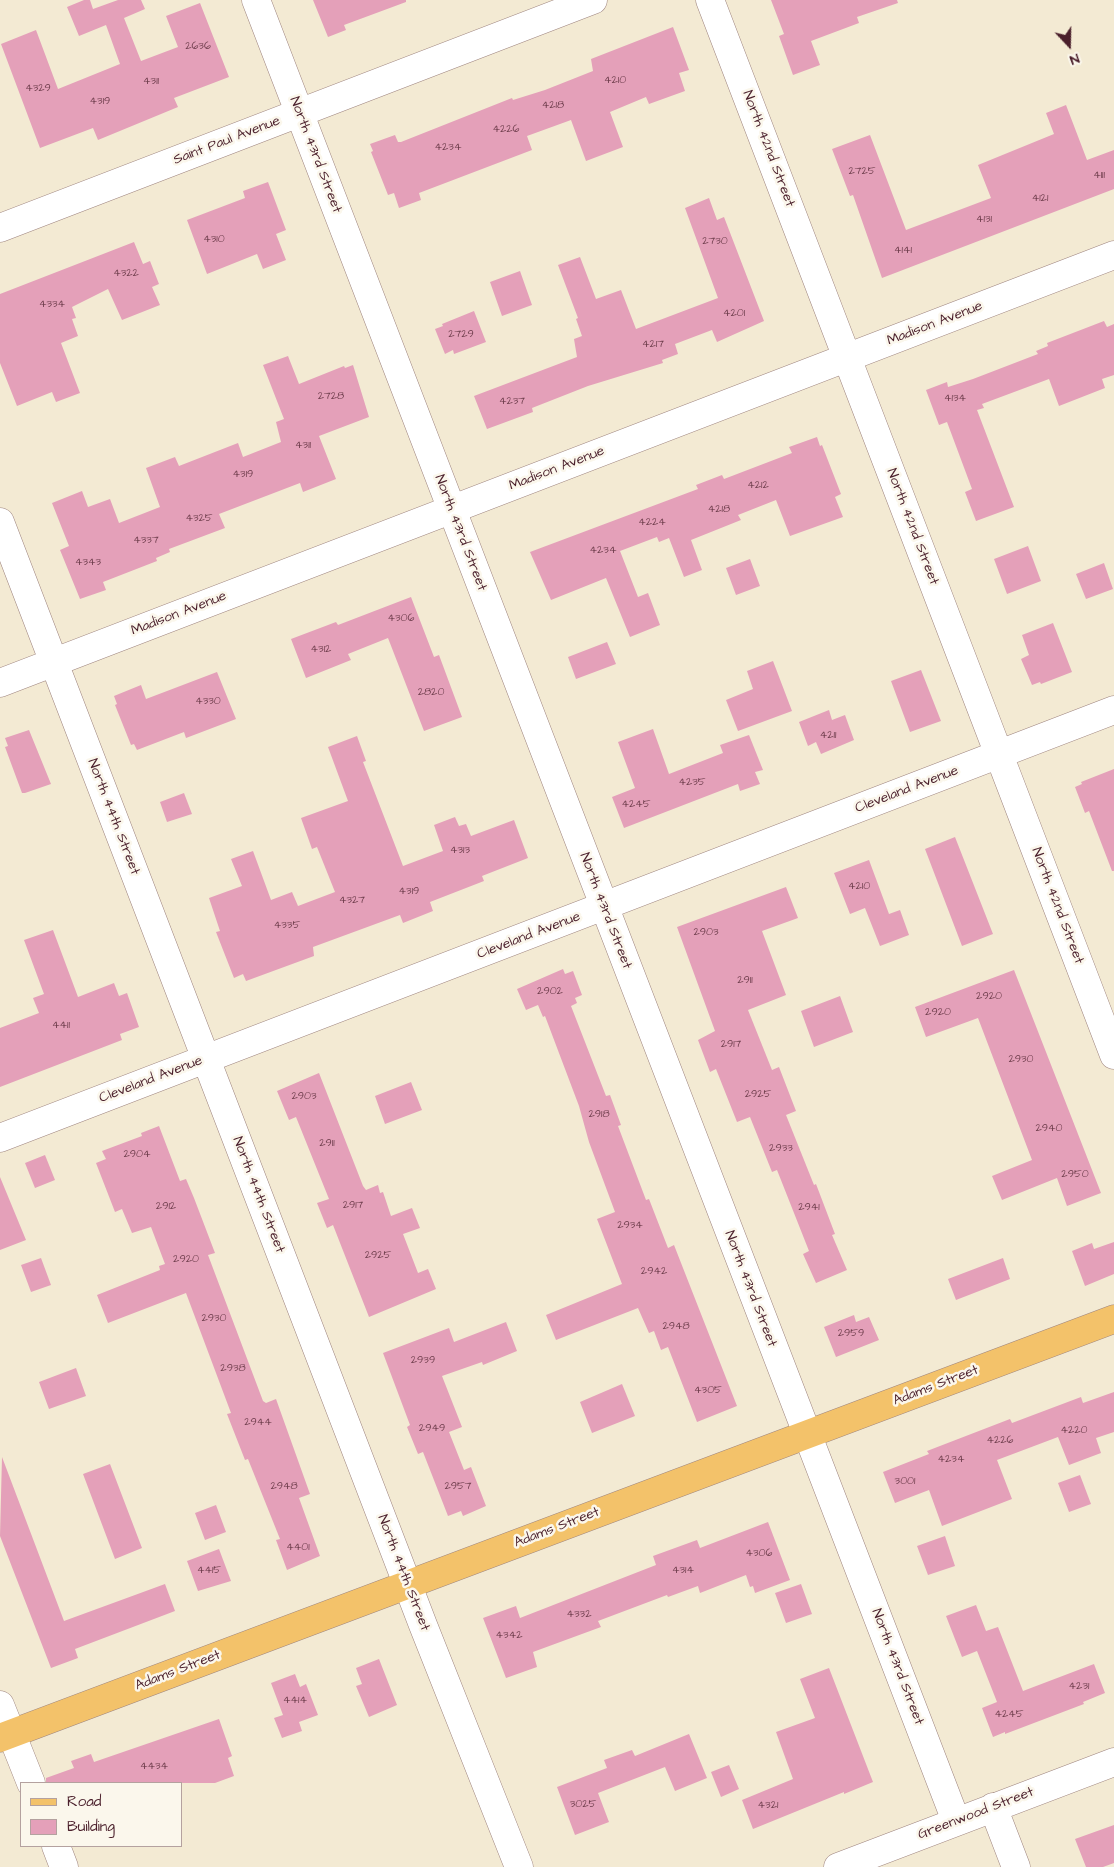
<!DOCTYPE html>
<html>
<head>
<meta charset="utf-8">
<style>
  body { margin:0 }
  #map { position:relative; width:1114px; height:1867px; overflow:hidden; background:#f3ead3; font-family:"Architects Daughter",sans-serif }
  canvas { display:block }
  .legend { position:absolute; left:20px; top:1782px; width:162px; height:65px; box-sizing:border-box; background:#fbf7ec; border:1px solid #b4a19f; margin:0; padding:6px 9px; list-style:none; font-size:15px; color:#4a1f2b }
  .legend li { display:flex; align-items:center; gap:10px; height:25px }
  .legend b { width:25px; border:1px solid #b4a19f }
  .north { position:absolute; left:1044px; top:20px; width:50px; height:50px; -webkit-text-stroke:4px #fbf7ec; paint-order:stroke; rotate:159deg; font-size:14px; font-weight:700; line-height:20px; text-align:center; color:#4a1f2b }
  .north::after { content:''; display:block; margin:auto; width:18px; height:22px; background:#4a1f2b; clip-path:polygon(50% 0,100% 100%,50% 72%,0 100%) }
</style>
</head>
<body>
<div id="map">
<canvas width="1114" height="1867"></canvas>
<ul class="legend">
<li><b style="height:6px;background:#f3c26a"></b>Road</li>
<li><b style="height:14px;background:#e4a0b9"></b>Building</li>
</ul>
<div class="north">N</div>
</div>
<script>
const ctx = document.querySelector('canvas').getContext('2d');
ctx.lineJoin = 'round';
function fill(path, color) { ctx.fillStyle = color; ctx.fill(path, 'evenodd'); }
function trace(path, color, width, dash) { ctx.strokeStyle = color; ctx.lineWidth = width; ctx.lineCap = dash ? 'butt' : 'round'; ctx.setLineDash(dash || []); ctx.stroke(path); }
function write(font, color, halo, rows, align = 'center') {
  ctx.font = font + ' "Architects Daughter",sans-serif'; ctx.lineWidth = 5; ctx.setLineDash([]); ctx.textBaseline = 'middle'; ctx.strokeStyle = halo; ctx.fillStyle = color; for (const [text, x, y, turn = 0] of rows) {
    ctx.save(); ctx.translate(x, y); ctx.rotate((+turn || 0) * Math.PI / 180); ctx.textAlign = isNaN(turn) ? turn : align; if (halo) ctx.strokeText(text, 0, 0); ctx.fillText(text, 0, 0); ctx.restore();
  }
}
fill(new Path2D(`
  M84,0H90L93,9L118,0H141L145,9L124,18L141,61L178,47L166,16L200,3L229,77L174,98L178,107L98,140L93,128L40,148L1,44L36,30L58,89L120,64L106,25L79,36L67,7Z
  M313,0H406V2L344,25L346,30L328,37Z
  M771,0H897L898,3L857,17L859,23L811,41L820,65L793,75L779,36L784,34Z
  M673,27L689,70L679,73L685,91L649,104L646,97L610,112L623,147L586,161L571,120L527,136L532,150L419,193L421,200L399,208L394,193L388,195L371,152L373,151L370,144L395,135L398,142H401L512,98L513,100L545,90L593,71L591,59Z
  M1066,105L1087,160L1114,150V189L882,278L853,195L850,196L832,149L870,135L906,230L991,198L978,165L1054,134L1046,113Z
  M268,182L286,230L276,234L286,260L263,269L257,254L207,274L187,220L245,198L243,191Z
  M709,198L717,220L724,217L764,321L717,342L712,330L675,344L678,354L662,360L663,363L588,386L532,408L533,412L487,429L474,396L577,357L574,339L582,336L576,319L578,318L558,265L580,257L596,299L621,290L636,329L718,298L685,208Z
  M134,242L143,264L150,261L159,284L152,287L160,305L122,320L108,289L72,307L76,318L72,319L78,336L61,343L80,393L56,402L52,392L17,406L0,363V294Z
  M520,271L532,305L502,316L490,282Z
  M474,311L486,342L454,354L453,350L445,354L435,329L443,326L442,324Z
  M1104,321L1107,327L1114,324V375L1102,379L1105,388L1059,406L1049,379L982,404L984,408L977,410L1014,507L976,521L965,492L972,489L947,422L939,425L926,390L947,382L948,387L973,379L1038,354L1036,351L1048,346L1047,343Z
  M288,356L299,384L344,366L345,368L353,365L369,417L319,436L336,479L303,492L300,483L219,514L225,528L169,549L170,552L156,558L157,561L103,582L106,590L80,599L60,550L69,546L52,503L82,491L88,507L110,499L119,523L160,507L146,468L175,457L179,466L238,443L243,457L281,442L276,422L284,419L263,365Z
  M817,437L820,446L822,445L841,494L835,497L843,517L790,536L776,500L738,515L741,520L691,540L702,570L684,577L669,538L659,542L657,537L620,551L638,597L648,593L660,625L630,637L606,578L551,600L530,552L698,489L696,485L722,475L724,479L792,453L789,447Z
  M1028,546L1041,581L1007,594L994,559Z
  M750,559L760,586L736,595L726,568Z
  M1104,563L1113,589L1086,599L1076,574Z
  M411,597L434,657L439,655L462,717L424,731L388,638L348,654L351,660L306,678L291,639L336,622L338,625Z
  M1053,623L1072,672L1041,684L1040,682L1032,685L1021,659L1029,655L1022,635Z
  M607,642L616,664L576,679L568,657Z
  M773,661L792,711L738,731L726,700L753,689L747,671Z
  M921,670L941,721L910,732L891,681Z
  M217,672L236,719L186,738L184,732L137,750L134,744L131,745L115,705L117,704L114,696L141,685L146,699Z
  M829,710L832,720L845,715L854,740L821,754L816,742L808,746L799,722Z
  M653,729L669,774L723,753L720,745L749,735L763,770L755,772L760,784L740,791L738,784L624,828L612,797L635,788L618,742Z
  M29,730L51,784L25,793H22L5,747L8,746L5,738Z
  M357,736L366,761L363,762L403,866L443,851L434,825L455,817L459,826L466,824L471,836L514,820L528,858L482,876L484,881L430,902L433,911L403,923L400,915L313,947L314,956L246,981L243,974L234,978L216,932L220,931L209,898L242,886L231,859L253,851L271,900L292,892L298,906L335,892L317,847L312,849L301,818L348,801L328,747Z
  M1114,769V871H1112L1089,811L1085,813L1075,787L1082,784L1081,782Z
  M184,793L192,814L167,822L160,802Z
  M955,837L993,934L962,946L925,849Z
  M869,860L889,914L900,910L909,935L880,946L865,908L850,914L834,873Z
  M786,887L798,918L762,931L786,995L748,1010L772,1070L779,1067L796,1111L786,1115L814,1185L816,1184L835,1234L832,1235L847,1270L816,1283L803,1254L809,1251L777,1170L772,1172L750,1117L737,1122L716,1069L710,1072L698,1040L715,1031L677,927Z
  M53,930L78,997L114,983L119,996L127,993L139,1027L120,1034L122,1040L0,1087V1028L39,1013L33,998L44,994L24,940Z
  M563,969L565,974L573,971L582,995L575,998L577,1003L571,1006L606,1096L610,1095L621,1125L618,1126L646,1200L649,1199L668,1248L674,1245L737,1406L697,1422L668,1347L661,1350L654,1331L649,1333L638,1308L556,1340L546,1315L622,1284L597,1219L615,1212L589,1142L579,1106L545,1016L543,1017L538,1005L526,1010L517,989Z
  M1014,970L1101,1193L1067,1206L1057,1178L1002,1200L992,1176L1032,1160L978,1018L926,1037L915,1007Z
  M840,996L853,1032L814,1047L801,1011Z
  M319,1073L363,1186L366,1190L378,1185L380,1193L383,1192L391,1216L412,1208L420,1228L403,1234L418,1273L428,1269L436,1289L369,1317L333,1225L327,1228L317,1203L329,1199L296,1117L289,1120L277,1091Z
  M411,1082L422,1110L385,1124L375,1096Z
  M159,1126L180,1181L186,1179L194,1198L215,1253L208,1255L263,1401L266,1403L276,1399L310,1494L299,1498L320,1556L287,1570L276,1540L280,1539L248,1459L245,1460L227,1414L231,1413L186,1293L108,1323L97,1295L160,1270L159,1266L165,1264L151,1227L132,1233L122,1209L115,1212L96,1163L106,1159L102,1151L142,1136L141,1133Z
  M45,1155L55,1180L35,1188L25,1163Z
  M0,1177L26,1240L0,1250Z
  M1114,1242V1274L1085,1286L1072,1251L1092,1243L1094,1249Z
  M41,1258L51,1285L31,1292L21,1265Z
  M1003,1258L1010,1279L956,1300L948,1279Z
  M854,1315L856,1322L869,1317L879,1340L836,1357L824,1327Z
  M506,1322L517,1351L483,1365L482,1362L442,1376L462,1427L449,1432L464,1470L471,1467L486,1506L463,1516L461,1511L448,1516L423,1452L418,1454L407,1427L410,1425L383,1353L449,1328L454,1342Z
  M76,1368L86,1396L49,1409L39,1382Z
  M622,1384L635,1416L592,1433L580,1402Z
  M1114,1392V1432L1096,1438L1101,1453L1069,1465L1058,1437L997,1460L1012,1499L942,1526L929,1490L895,1503L883,1472L929,1454L927,1451L1010,1419L1012,1423L1081,1397L1083,1403Z
  M2,1457L64,1621L165,1584L175,1611L75,1649L78,1658L51,1668L0,1536Z
  M110,1464L142,1548L115,1559L83,1474Z
  M1080,1475L1091,1504L1069,1512L1058,1483Z
  M216,1505L226,1532L205,1540L195,1513Z
  M768,1522L790,1580L755,1593L753,1586L750,1587L746,1575L700,1593L698,1586L668,1597L667,1595L598,1621L601,1627L533,1652L537,1667L506,1678L483,1618L516,1606L520,1618L656,1565L653,1556L697,1540L700,1548Z
  M945,1536L955,1566L928,1575L917,1546Z
  M219,1549L231,1581L198,1591L187,1561Z
  M801,1584L812,1614L786,1623L775,1593Z
  M976,1605L986,1631L998,1627L1023,1691L1094,1664L1105,1693L1083,1702L1084,1704L1005,1734V1732L993,1737L982,1708L997,1702L977,1651L962,1657L946,1616Z
  M379,1659L397,1705L369,1717L356,1686L362,1684L356,1668Z
  M829,1668L873,1782L844,1794V1792L753,1829L742,1800L793,1779L776,1732L815,1718L800,1679Z
  M295,1674L300,1687L306,1684L318,1715L299,1722L302,1731L282,1738L274,1718L283,1715L271,1683Z
  M219,1719L232,1756L228,1758L234,1776L215,1783H46V1778L74,1768L71,1761L91,1754L94,1762Z
  M689,1734L707,1778L675,1791L665,1767L598,1793L609,1822L575,1835L557,1787L607,1768L604,1760L632,1750L635,1756Z
  M729,1765L739,1789L721,1797L711,1772Z
  M1114,1825V1863L1103,1867H1086L1075,1839Z`), '#e4a0b9');
const minor = new Path2D(`
  M256,0L956,1821
  M710,0L1114,1055
  M0,228L593,0
  M0,522L423,1625L519,1867
  M0,683L1114,255
  M0,1138L1114,710
  M0,1705L31,1783
  M993,1807L1016,1867
  M56,1846L64,1867
  M838,1867L1114,1762`);
const major = new Path2D(`
  M0,1738L1114,1319`);
trace(minor, '#9e847f', 29);
trace(major, '#9e847f', 29);
trace(minor, '#fff', 28);
trace(major, '#f3c26a', 28);
write('11px', '#703f4e', null, [
  ["2636",198,47],
  ["4210",615,81],
  ["4311",151,82],
  ["4329",38,89],
  ["4319",100,102],
  ["4218",553,106],
  ["4226",506,130],
  ["4234",448,148],
  ["2725",862,172],
  ["4111",1099,176],
  ["4121",1040,199],
  ["4131",984,220],
  ["4310",214,240],
  ["2730",715,242],
  ["4141",903,251],
  ["4322",126,274],
  ["4334",52,305],
  ["4201",734,314],
  ["2729",461,335],
  ["4217",653,345],
  ["2728",331,397],
  ["4134",955,399],
  ["4237",512,402],
  ["4311",303,446],
  ["4319",243,475],
  ["4212",758,486],
  ["4218",719,510],
  ["4325",199,519],
  ["4224",652,523],
  ["4337",146,541],
  ["4234",603,551],
  ["4343",88,563],
  ["4306",401,619],
  ["4312",321,650],
  ["2820",431,693],
  ["4330",208,702],
  ["4211",828,736],
  ["4235",692,783],
  ["4245",636,805],
  ["4313",460,851],
  ["4210",859,887],
  ["4319",409,892],
  ["4327",352,901],
  ["4335",287,926],
  ["2903",706,933],
  ["2911",745,981],
  ["2902",550,992],
  ["2920",989,997],
  ["2920",938,1013],
  ["4411",61,1026],
  ["2917",731,1045],
  ["2930",1021,1060],
  ["2925",758,1095],
  ["2903",304,1097],
  ["2918",599,1115],
  ["2940",1049,1129],
  ["2911",327,1144],
  ["2933",781,1149],
  ["2904",137,1155],
  ["2950",1075,1175],
  ["2917",353,1206],
  ["2912",166,1207],
  ["2941",809,1208],
  ["2934",630,1226],
  ["2925",378,1256],
  ["2920",186,1260],
  ["2942",654,1272],
  ["2930",214,1319],
  ["2948",676,1327],
  ["2959",851,1334],
  ["2939",423,1361],
  ["2938",233,1369],
  ["4305",708,1391],
  ["2944",258,1423],
  ["2949",432,1429],
  ["4220",1074,1431],
  ["4226",1000,1441],
  ["4234",951,1460],
  ["3001",905,1482],
  ["2948",284,1487],
  ["2957",458,1487],
  ["4401",298,1548],
  ["4306",759,1554],
  ["4415",209,1571],
  ["4314",683,1571],
  ["4332",579,1615],
  ["4342",509,1636],
  ["4231",1079,1687],
  ["4414",295,1701],
  ["4245",1009,1715],
  ["4434",154,1767],
  ["3025",583,1805],
  ["4321",768,1806]
]);
write('14px', '#4a1f2b', '#fbf7ec', [
  ["Saint Paul Avenue",227,141,-21],
  ["North 42nd Street",768,149,69],
  ["North 43rd Street",315,155,69],
  ["Madison Avenue",935,324,-21],
  ["Madison Avenue",557,469,-21],
  ["North 42nd Street",912,527,69],
  ["North 43rd Street",460,533,69],
  ["Madison Avenue",179,614,-21],
  ["Cleveland Avenue",907,790,-21],
  ["North 44th Street",113,817,69],
  ["North 42nd Street",1057,906,69],
  ["North 43rd Street",605,911,69],
  ["Cleveland Avenue",529,936,-21],
  ["Cleveland Avenue",151,1080,-21],
  ["North 44th Street",258,1195,69],
  ["North 43rd Street",750,1289,69],
  ["Adams Street",936,1386,-21],
  ["Adams Street",557,1528,-21],
  ["North 44th Street",403,1573,69],
  ["North 43rd Street",897,1667,69],
  ["Adams Street",178,1671,-21],
  ["Greenwood Street",976,1814,-21]
]);
</script>
</body>
</html>
